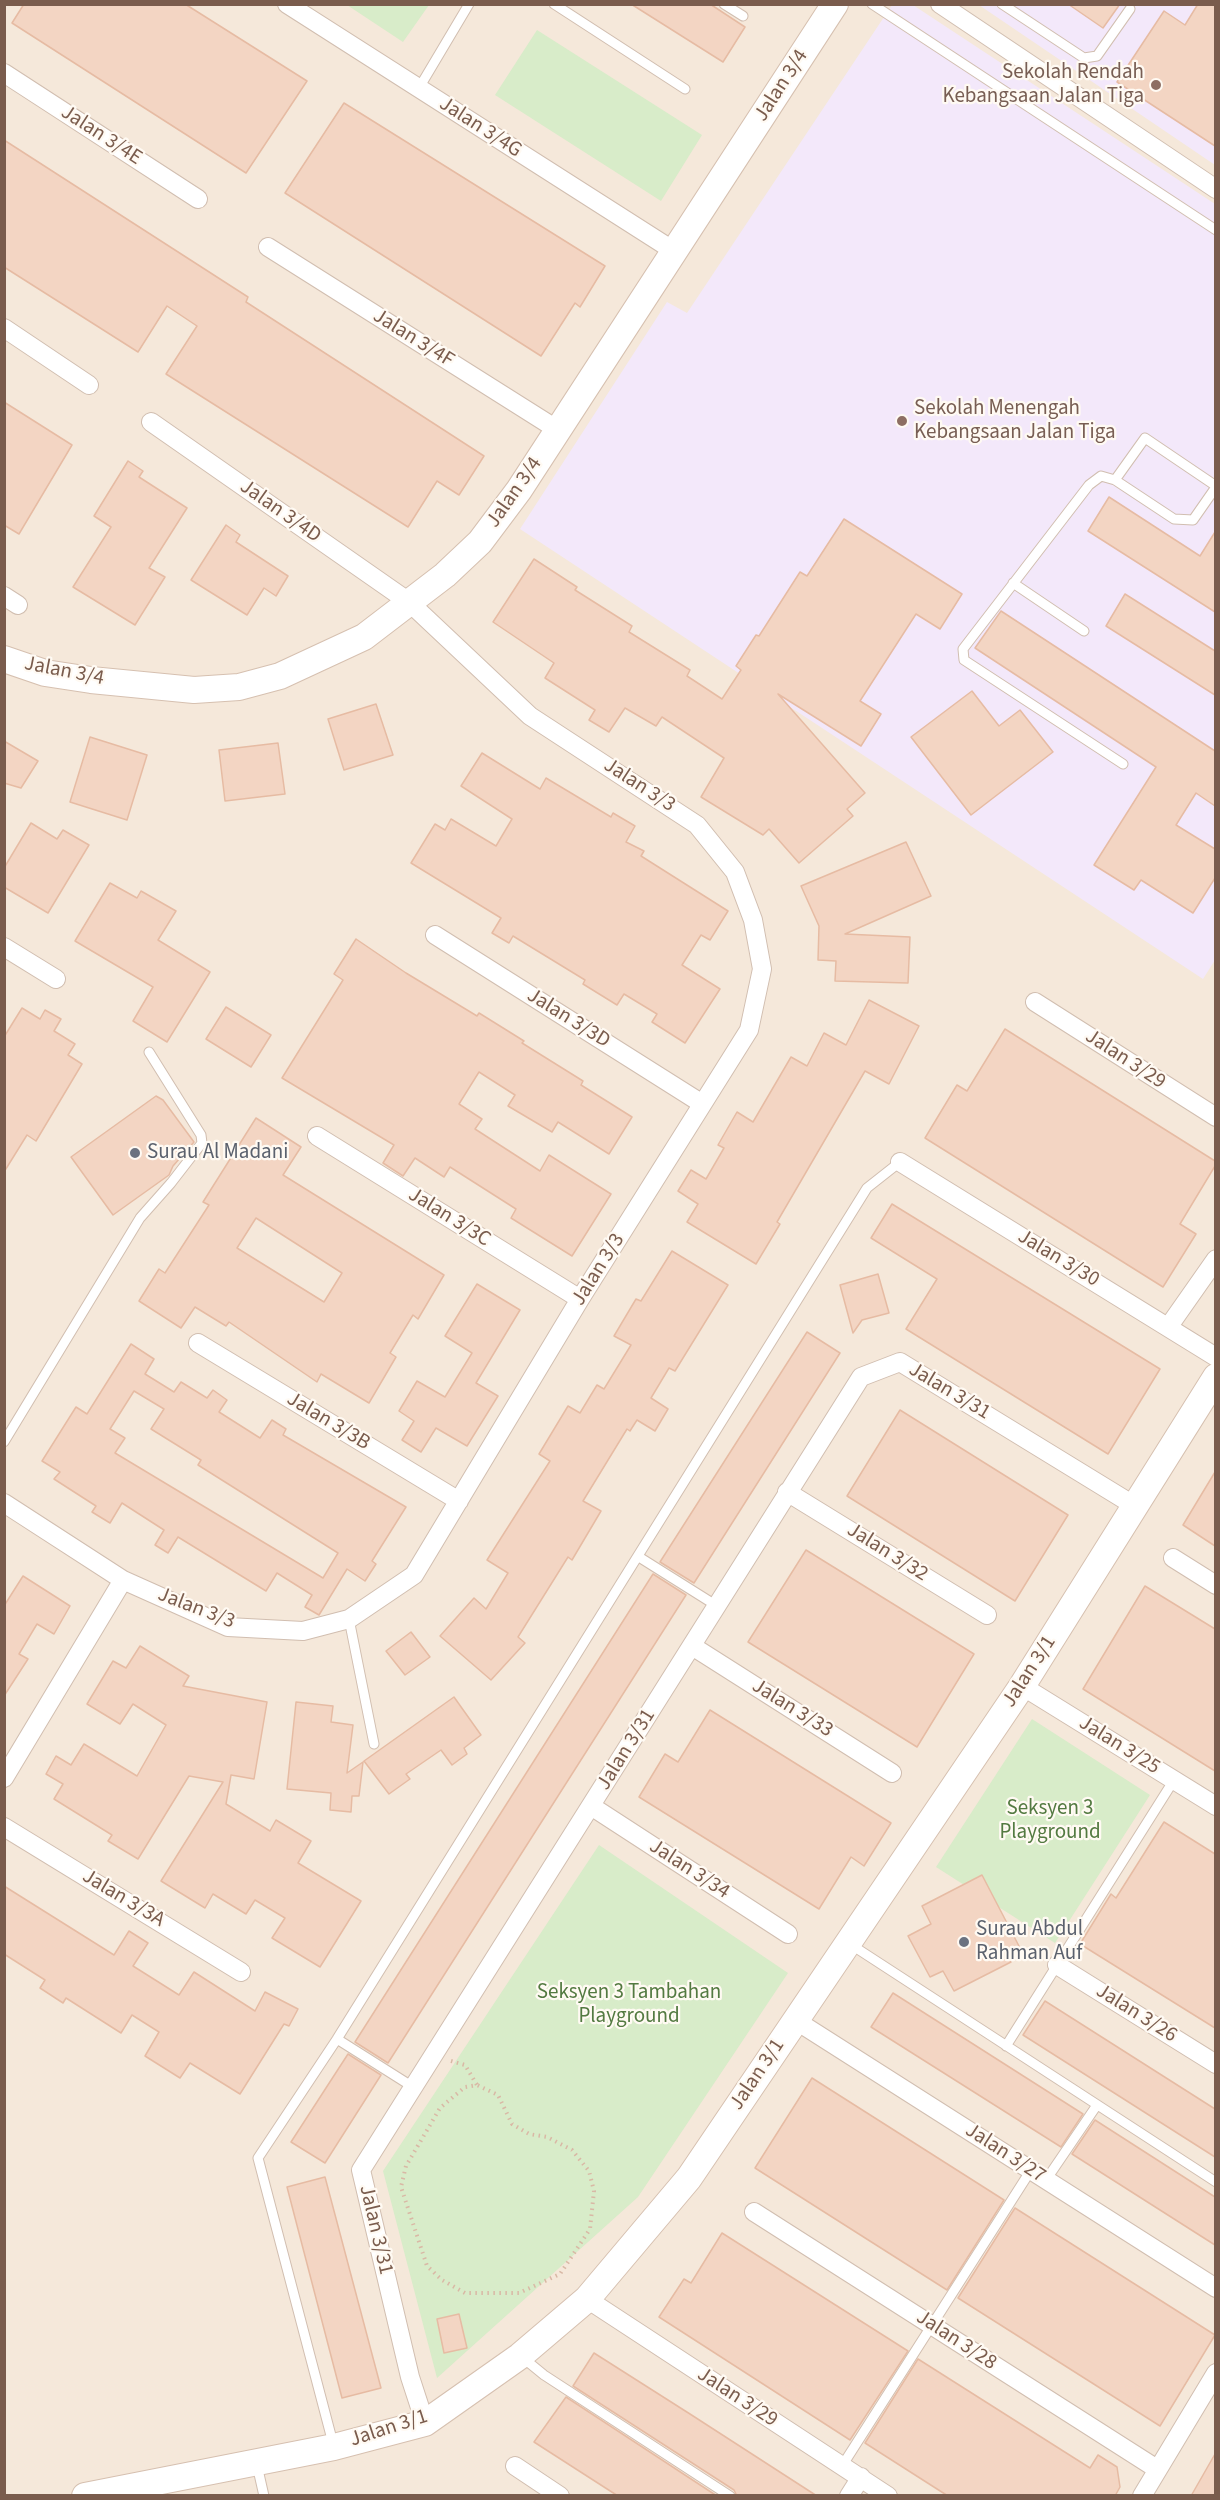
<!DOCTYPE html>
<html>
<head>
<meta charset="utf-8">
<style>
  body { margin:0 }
  #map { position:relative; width:1220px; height:2500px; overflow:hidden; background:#fdf6ec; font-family:"Source Sans 3",sans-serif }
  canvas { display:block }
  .frame { position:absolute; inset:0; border:6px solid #7a5c4d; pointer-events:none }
</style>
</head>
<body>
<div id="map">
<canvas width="1220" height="2500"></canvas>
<div class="frame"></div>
</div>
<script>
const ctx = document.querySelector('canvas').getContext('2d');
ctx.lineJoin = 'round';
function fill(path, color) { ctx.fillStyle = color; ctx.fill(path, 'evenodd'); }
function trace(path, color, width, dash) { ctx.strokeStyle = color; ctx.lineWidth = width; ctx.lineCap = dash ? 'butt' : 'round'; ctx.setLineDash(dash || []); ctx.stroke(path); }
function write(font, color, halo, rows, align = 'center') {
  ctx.font = font + ' "Source Sans 3",sans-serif'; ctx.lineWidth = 4.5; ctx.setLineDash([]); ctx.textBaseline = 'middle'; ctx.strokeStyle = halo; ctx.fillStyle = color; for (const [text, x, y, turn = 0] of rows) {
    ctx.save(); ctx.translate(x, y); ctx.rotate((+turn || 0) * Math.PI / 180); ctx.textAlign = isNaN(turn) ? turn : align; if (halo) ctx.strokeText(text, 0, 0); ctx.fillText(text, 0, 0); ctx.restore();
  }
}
fill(new Path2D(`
  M5,5H1215V2495H5Z`), '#f5e8da');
fill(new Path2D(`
  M892,5H913L1215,204V960L1203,979L520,529L667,302L687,313Z
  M979,5H1215V165Z`), '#f3e8fa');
fill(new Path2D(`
  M347,5H429L403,42Z
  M537,30L702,135L661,201L495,95Z
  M1032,1719L1150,1795L1055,1943L936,1867Z
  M599,1845L788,1973L638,2197L437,2378L383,2171Z`), '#d8ecc9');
const building = new Path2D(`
  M24,4H185L307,81L246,173L12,23Z
  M631,4H710L745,27L723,62Z
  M1068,4H1120L1103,28Z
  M1198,4H1215V146L1117,82L1164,11L1185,25Z
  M344,103L605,266L580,307L575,303L541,356L285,193Z
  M4,140L248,297L246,302L484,456L459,495L437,481L408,527L166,374L197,326L167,306L138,352L4,267Z
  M4,402L72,445L19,534L4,525Z
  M128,461L143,471L139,477L187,508L149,568L165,577L135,625L73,587L111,527L94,516Z
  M1109,497L1200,556L1215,532V612L1088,531Z
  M844,519L962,594L940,629L916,614L860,701L881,714L861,746L778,694L865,793L847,809L853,816L799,863L769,829L763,835L701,797L724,758L662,717L656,726L625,708L609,732L589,720L595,710L545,678L554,663L493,622L534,559L577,587L575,590L632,626L629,632L690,670L687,676L722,699L741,670L736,666L756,635L759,636L800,572L807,576Z
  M226,525L240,535L236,542L288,576L276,596L264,588L247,615L191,580Z
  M1125,594L1215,651V695L1106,626Z
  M1001,611L1215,751V806L1196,793L1176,825L1215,849V878L1193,913L1141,880L1134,890L1094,865L1156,767L975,648Z
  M972,691L999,726L1020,710L1053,752L971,815L911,737Z
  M376,704L393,755L344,770L328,719Z
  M90,737L147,755L127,820L70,802Z
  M4,741L38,761L21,788L4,783Z
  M278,743L285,794L225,801L219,750Z
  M482,753L540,789L546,778L611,817L613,813L635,826L626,842L644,851L641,856L728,911L710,940L701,935L682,965L720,989L685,1043L652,1022L657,1014L624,994L617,1005L583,984L585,980L513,936L509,943L492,933L501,918L411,863L435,824L445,830L451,819L496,846L512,819L461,786Z
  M31,823L57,839L63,830L89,845L48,913L4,887V868Z
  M906,842L931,896L845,934L910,937L908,983L835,981L836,961L818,960L819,926L801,886Z
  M110,883L137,898L141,891L176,911L158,940L210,972L167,1042L133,1021L153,987L75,941Z
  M356,939L406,973L477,1016L479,1013L524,1041L522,1043L583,1081L581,1085L632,1117L609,1154L558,1122L552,1132L508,1106L515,1095L479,1072L459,1104L482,1119L475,1129L540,1171L549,1155L611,1194L572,1256L511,1218L516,1209L450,1167L444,1177L415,1158L403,1176L383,1163L394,1145L282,1078L343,980L334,974Z
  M869,1000L919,1026L889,1084L865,1071L777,1222L780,1224L756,1264L687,1222L698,1204L678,1191L691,1170L706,1179L724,1148L718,1145L737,1112L753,1122L791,1057L807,1066L824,1033L846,1045Z
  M226,1007L271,1035L251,1067L206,1039Z
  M22,1008L40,1019L45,1010L61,1019L54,1031L75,1044L68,1055L82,1064L36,1141L27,1135L4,1172V1037Z
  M1005,1029L1215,1161V1166L1180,1224L1196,1234L1163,1287L925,1138L957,1085L967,1091Z
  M156,1096L163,1100L194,1142L173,1166L169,1175L113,1215L71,1157Z
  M256,1118L301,1147L283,1175L444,1275L418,1319L413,1315L390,1353L396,1357L369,1403L321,1374L317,1382L229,1322L226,1326L195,1307L181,1328L139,1301L159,1269L165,1273L209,1205L203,1202ZM256,1218L342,1273L324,1302L237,1248Z
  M892,1204L1160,1369L1108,1454L906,1329L937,1279L871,1238Z
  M672,1251L728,1285L675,1371L669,1368L651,1398L668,1409L655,1431L637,1420L630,1431L627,1429L583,1501L601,1511L572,1560L568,1557L518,1637L525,1643L491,1680L440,1636L474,1598L486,1609L508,1573L487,1560L550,1461L539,1454L568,1406L580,1413L597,1385L604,1389L631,1345L614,1336L636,1299L641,1301Z
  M878,1274L889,1313L862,1320L853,1333L840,1285Z
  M477,1284L520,1310L476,1383L498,1396L467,1446L436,1428L421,1452L402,1440L414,1421L399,1411L417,1381L445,1397L472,1353L445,1336Z
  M807,1332L840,1353L694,1583L660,1562Z
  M131,1344L154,1359L145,1374L174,1392L181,1382L207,1398L213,1390L227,1400L219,1412L260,1438L272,1420L286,1429L283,1435L406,1507L372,1561L376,1564L365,1581L347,1569L319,1615L305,1607L312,1595L277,1573L266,1591L178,1537L168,1553L155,1545L164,1530L122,1503L110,1523L92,1512L96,1506L54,1479L60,1472L42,1461L76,1407L87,1414ZM134,1391L164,1409L151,1429L201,1460L198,1465L338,1553L323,1578L115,1453L125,1438L110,1429Z
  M900,1410L1068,1515L1015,1601L847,1496Z
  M1215,1472V1546L1183,1525Z
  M806,1550L974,1654L917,1747L748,1642Z
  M653,1574L686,1595L388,2063L355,2042Z
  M23,1576L70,1606L54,1634L37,1624L19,1654L28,1659L4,1696V1606Z
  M1145,1586L1215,1629V1771L1083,1689Z
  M411,1632L430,1657L405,1675L386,1651Z
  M140,1646L189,1676L183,1686L267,1702L254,1779L231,1775L226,1804L270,1831L276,1820L311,1841L298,1863L361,1901L320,1967L272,1938L285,1918L255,1900L246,1914L213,1894L205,1908L161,1881L223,1782L189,1776L138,1859L108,1841L112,1835L54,1799L63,1784L46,1774L56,1756L71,1765L84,1744L137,1776L166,1725L133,1704L120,1724L87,1704L113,1661L126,1668Z
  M454,1697L481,1735L464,1748L467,1754L452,1765L441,1750L406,1774L410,1779L389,1794L364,1761Z
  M296,1702L333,1706L331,1722L353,1725L347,1773L363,1762L359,1796H352L351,1812L330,1810L331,1793L287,1789Z
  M710,1710L891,1823L864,1866L851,1857L819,1909L639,1797L665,1754L678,1762Z
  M1164,1822L1215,1854V2028L1080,1944L1111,1894L1116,1898Z
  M982,1875L1020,1948L1007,1955L1011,1962L954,1991L943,1971L930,1977L908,1936L931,1924L922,1906Z
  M4,1886L114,1955L129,1931L148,1943L133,1966L179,1995L194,1972L255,2011L265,1992L298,2009L289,2026L284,2024L240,2094L190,2063L180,2078L145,2056L159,2032L132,2015L121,2033L66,1998L63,2003L40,1988L45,1980L4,1954Z
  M893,1993L1083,2114L1061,2147L871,2027Z
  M1045,2001L1215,2109V2157L1023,2035Z
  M348,2054L381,2075L325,2163L291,2142Z
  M812,2078L1004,2200L947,2290L755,2168Z
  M1095,2120L1215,2197V2245L1072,2154Z
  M325,2177L381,2388L342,2398L287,2187Z
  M1015,2208L1215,2335L1160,2426L958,2298Z
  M722,2233L908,2351L850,2440L659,2317L684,2279L691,2283Z
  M459,2314L467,2348L444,2353L437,2319Z
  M594,2353L690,2414L817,2496H737L734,2490L573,2386Z
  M918,2359L1090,2468L1098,2455L1117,2467L1120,2487L1115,2496H948L865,2443Z
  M566,2397L717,2496H618L534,2442Z
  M1215,2454V2496H1191Z`);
fill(building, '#f3d5c3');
trace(building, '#e6bba3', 1.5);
const lane = new Path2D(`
  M554,4L685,89
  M724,4L743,16
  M872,4L1216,230
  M1002,4L1084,58L1097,56L1130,9
  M419,88L469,4
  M1115,480L1145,438L1216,486
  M1013,583L1084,631
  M1123,764L964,660L963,649L1089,485L1101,476L1115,480L1174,519L1193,520L1216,487
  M4,1442L140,1218L171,1183L202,1143L201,1135L149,1052
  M639,1557L717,1606
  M349,1619L374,1744
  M850,1944L1216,2182
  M337,2039L413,2087
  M1006,2046L1174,1780
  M1046,2180L1097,2105
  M522,2357L544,2375L730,2496
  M334,2447L258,2158L337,2039L867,1188L900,1162
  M257,2465L264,2496
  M842,2466L1031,2170`);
const street = new Path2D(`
  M287,4L674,251
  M940,4L1216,189
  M4,73L198,199
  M268,247L558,430
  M4,328L89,385
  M4,596L18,605
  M435,935L701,1103
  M4,947L56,979
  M1035,1002L1216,1117
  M317,1136L580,1299
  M900,1162L1216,1357
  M1169,1326L1216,1259
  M198,1343L459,1501
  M787,1492L987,1615
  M4,1503L123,1580L228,1627L303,1631L349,1619L414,1575L580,1299L749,1030L762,969L753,920L735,872L697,825L530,716L409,602L151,422
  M1173,1558L1216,1585
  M692,1646L892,1773
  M1022,1686L1216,1806
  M4,1778L123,1580
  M591,1806L788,1934
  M4,1827L241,1972
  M1057,1965L1216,2064
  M795,2020L1216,2288
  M754,2212L1157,2469
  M587,2299L888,2496
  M425,2423L410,2377L361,2170L861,1377L900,1362L1135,1506
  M515,2466L560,2496
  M849,2496L861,2477
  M1142,2496L1216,2373`);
const secondary = new Path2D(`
  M4,659L45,673L91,680L194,690L239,687L280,676L364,637L445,575L480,542L519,490L835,4
  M85,2496L334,2447L425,2423L520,2356L587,2299L689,2178L1022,1686L1216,1377`);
trace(lane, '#d1beb0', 11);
trace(street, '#d1beb0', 20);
trace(secondary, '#d6c0b0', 28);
trace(new Path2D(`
  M451,2061L465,2065L477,2085L465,2087L440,2108L406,2166L401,2187L427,2266L442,2280L465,2293H519L560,2274L590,2229L594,2191L589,2171L572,2150L547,2137L529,2134L512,2124L498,2095L477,2085`), '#d9b8a5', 4, [1.5, 4.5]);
trace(lane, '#fff', 9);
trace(street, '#fff', 18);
trace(secondary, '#fff', 26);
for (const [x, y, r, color] of [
  [1156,85,6,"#8d6e63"],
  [902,421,6,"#8d6e63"],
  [135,1153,6,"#6b7280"],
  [964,1942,6,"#6b7280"]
]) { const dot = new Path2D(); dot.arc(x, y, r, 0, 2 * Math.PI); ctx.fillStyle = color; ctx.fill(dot); trace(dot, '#fffaf3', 2); }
write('21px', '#785e54', '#fffaf3', [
  ["Sekolah Rendah",1144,73],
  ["Kebangsaan Jalan Tiga",1144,97],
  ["Sekolah Menengah",914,409,"left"],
  ["Kebangsaan Jalan Tiga",914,433,"left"]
], 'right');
write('21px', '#7a5c4d', '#fffaf3', [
  ["Jalan 3/4",782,86,-57],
  ["Jalan 3/4G",480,128,33],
  ["Jalan 3/4E",101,136,33],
  ["Jalan 3/4F",413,339,32],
  ["Jalan 3/4",515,493,-55],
  ["Jalan 3/4D",280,512,35],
  ["Jalan 3/4",64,672,11],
  ["Jalan 3/3",639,786,33],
  ["Jalan 3/3D",568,1019,32],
  ["Jalan 3/29",1125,1060,33],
  ["Jalan 3/3C",449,1218,32],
  ["Jalan 3/30",1058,1259,31],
  ["Jalan 3/3",599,1270,-58],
  ["Jalan 3/31",949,1392,31],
  ["Jalan 3/3B",328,1422,31],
  ["Jalan 3/32",887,1553,32],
  ["Jalan 3/3",196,1609,21],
  ["Jalan 3/1",1030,1672,-57],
  ["Jalan 3/33",792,1709,32],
  ["Jalan 3/25",1119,1746,32],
  ["Jalan 3/31",627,1750,-58],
  ["Jalan 3/34",689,1870,33],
  ["Jalan 3/3A",123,1899,31],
  ["Jalan 3/26",1136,2014,32],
  ["Jalan 3/1",758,2075,-56],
  ["Jalan 3/27",1005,2154,33],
  ["Jalan 3/31",375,2230,77],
  ["Jalan 3/28",956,2341,33],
  ["Jalan 3/29",737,2398,33],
  ["Jalan 3/1",389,2429,-18]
]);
write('21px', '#5b616d', '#fffaf3', [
  ["Surau Al Madani",147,1153],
  ["Surau Abdul",976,1930],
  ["Rahman Auf",976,1954]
], 'left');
write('21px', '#537a41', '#fffaf3', [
  ["Seksyen 3",1050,1809],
  ["Playground",1050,1833],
  ["Seksyen 3 Tambahan",629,1993],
  ["Playground",629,2017]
]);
</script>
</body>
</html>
